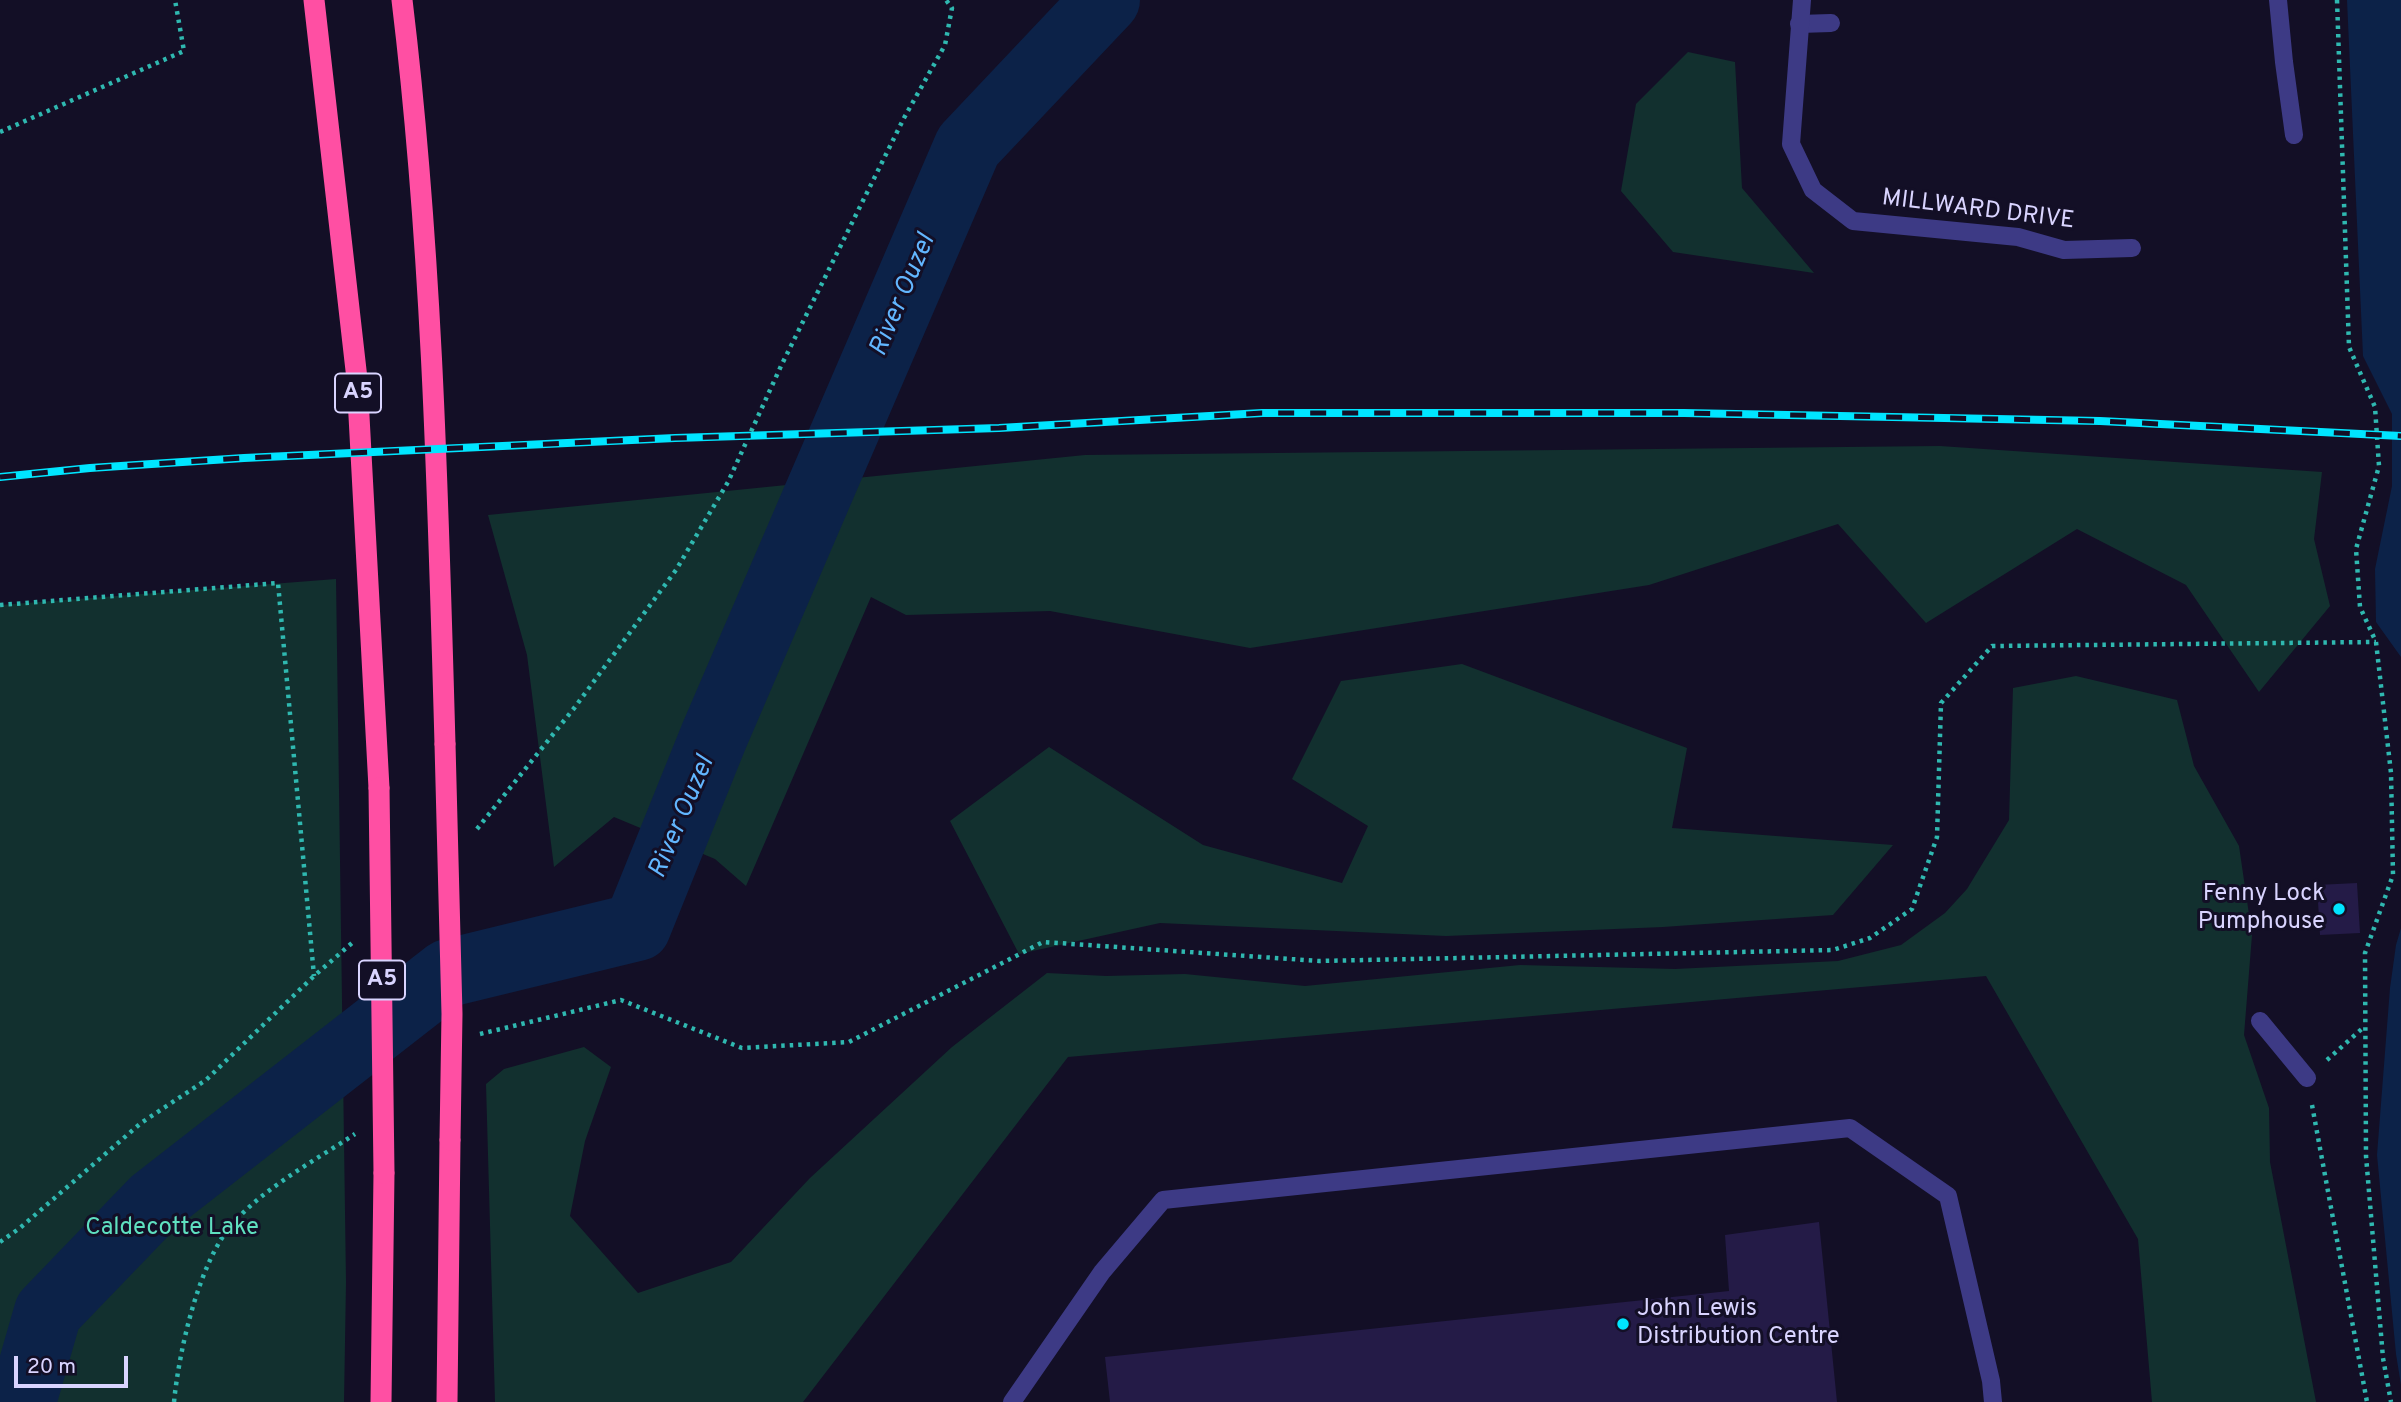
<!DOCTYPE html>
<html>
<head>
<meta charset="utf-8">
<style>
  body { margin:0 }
  #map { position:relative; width:2401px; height:1402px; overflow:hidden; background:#130f26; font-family:Overpass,sans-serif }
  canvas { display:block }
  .scale { position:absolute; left:14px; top:1356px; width:114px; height:32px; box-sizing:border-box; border:4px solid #d9d4ff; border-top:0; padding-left:9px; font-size:21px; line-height:24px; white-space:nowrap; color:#d9d4ff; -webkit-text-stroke:5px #130f26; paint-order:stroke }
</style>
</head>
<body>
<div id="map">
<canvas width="2401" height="1402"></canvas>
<div class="scale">20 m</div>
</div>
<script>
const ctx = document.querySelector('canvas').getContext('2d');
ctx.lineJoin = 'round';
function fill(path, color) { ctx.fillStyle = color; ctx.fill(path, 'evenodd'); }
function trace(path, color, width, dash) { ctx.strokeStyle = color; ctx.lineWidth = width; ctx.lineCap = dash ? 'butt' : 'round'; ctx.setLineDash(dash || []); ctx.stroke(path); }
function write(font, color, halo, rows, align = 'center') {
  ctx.font = font + ' Overpass,sans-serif'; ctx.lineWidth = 6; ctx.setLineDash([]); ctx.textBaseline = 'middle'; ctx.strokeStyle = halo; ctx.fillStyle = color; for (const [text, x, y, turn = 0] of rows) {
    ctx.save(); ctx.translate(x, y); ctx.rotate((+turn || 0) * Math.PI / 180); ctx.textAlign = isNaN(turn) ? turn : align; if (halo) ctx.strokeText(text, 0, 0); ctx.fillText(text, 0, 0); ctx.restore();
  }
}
fill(new Path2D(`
  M1688,52L1735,62L1742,188L1814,273L1673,252L1621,191L1636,104Z
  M1940,446L2322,472L2314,539L2330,606L2259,692L2186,585L2077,529L1926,623L1838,524L1649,585L1250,648L1050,611L906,615L871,597L746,886L715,859L614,817L554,867L527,655L488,515L1085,455Z
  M336,579L346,1282L344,1402H0V605Z
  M1462,664L1687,748L1672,828L1893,845L1833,915L1663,927L1446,936L1160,923L1019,954L950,821L1049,747L1203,845L1342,883L1368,826L1292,779L1341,681Z
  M2076,676L2177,700L2194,766L2239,846L2252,935L2244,1035L2269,1108L2270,1162L2316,1402H2152L2138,1239L1986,976L1068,1057L803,1402H495L486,1084L504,1069L584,1047L611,1067L585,1141L570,1216L638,1293L731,1262L810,1178L952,1047L1047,973L1106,976L1185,974L1305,986L1520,965L1675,969L1838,961L1901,945L1945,913L1967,889L2009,820L2013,688Z`), '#12302f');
fill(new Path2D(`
  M2347,0H2401V657L2376,622L2375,569L2392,486V414L2363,356Z
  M2401,928V1385L2396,1354L2377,1155L2390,988L2396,945Z`), '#0c2248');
trace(new Path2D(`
  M22,1402L48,1312L154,1202L448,973L637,927L714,736L968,146L1106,0`), '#0c2248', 68);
fill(new Path2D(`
  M2357,883L2360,933L2320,935L2317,885Z
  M1819,1222L1837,1402H1110L1105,1357L1729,1291L1725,1235Z`), '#241b47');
trace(new Path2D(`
  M2337,0L2349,347L2375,407L2379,466L2356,549L2360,607L2376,642L2391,773L2393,875L2365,953L2366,1156L2383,1358L2391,1402
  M0,132L184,51L175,0
  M0,605L278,583L314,976
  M477,829L575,707L676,570L728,482L781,366L904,118L945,45L952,8L946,0
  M480,1034L621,1000L742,1048L849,1042L1043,942L1319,961L1833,950L1870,938L1912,909L1937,837L1941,703L1992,646L2376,642
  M2327,1060L2365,1026
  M2312,1105L2367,1402
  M0,1242L20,1228L141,1123L206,1080L314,976L352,943
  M174,1402C179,1351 199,1260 234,1222C267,1186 314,1161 355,1134`), '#2fb8b0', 4.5, [3.5, 5]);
trace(new Path2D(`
  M2278,0L2284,62L2294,135
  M1799,24L1831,23
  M2260,1021L2307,1078
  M1012,1402L1102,1272L1163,1200L1850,1128L1948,1196L1991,1381L1993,1402`), '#3d3a85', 18);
trace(new Path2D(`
  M1802,0L1791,144L1813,190L1853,221L2018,237L2064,250L2132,248`), '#3d3a85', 18);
trace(new Path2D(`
  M314,0L357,379L379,788
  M402,0C432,247 438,496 445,744
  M381,1402L384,1173
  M447,1402L450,1140`), '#ff4fa3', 21);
const rail = new Path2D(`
  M0,477L90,468L244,458L675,438L999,428L1262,413H1684L2100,421L2401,436`);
trace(rail, '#00e5ff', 8);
trace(rail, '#130f26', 5, [16]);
trace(new Path2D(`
  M445,744L452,1014L450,1140
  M379,788L384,1173`), '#ff4fa3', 21);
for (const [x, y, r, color] of [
  [2339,909,7,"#00e5ff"],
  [1623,1324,7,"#00e5ff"]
]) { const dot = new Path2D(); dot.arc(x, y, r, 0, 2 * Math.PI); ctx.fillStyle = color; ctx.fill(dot); trace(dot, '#130f26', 2.5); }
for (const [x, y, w] of [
  [358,393,46],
  [382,980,46]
]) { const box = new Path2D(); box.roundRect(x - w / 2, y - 19.5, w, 39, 5); ctx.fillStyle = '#130f26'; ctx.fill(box); trace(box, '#d9d4ff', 2); }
write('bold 23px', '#d9d4ff', null, [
  ["A5",358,393],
  ["A5",382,980]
]);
write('24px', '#d9d4ff', '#130f26', [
  ["MILLWARD DRIVE",1978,211,7]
]);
write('24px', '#d9d4ff', '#130f26', [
  ["Fenny Lock",2325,895],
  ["Pumphouse",2325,923],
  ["John Lewis",1637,1310,"left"],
  ["Distribution Centre",1637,1338,"left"]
], 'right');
write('24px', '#5fe0c0', '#130f26', [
  ["Caldecotte Lake",172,1229]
]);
write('italic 26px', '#62b6ff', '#130f26', [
  ["River Ouzel",904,296,-67],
  ["River Ouzel",683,818,-67]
]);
</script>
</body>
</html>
